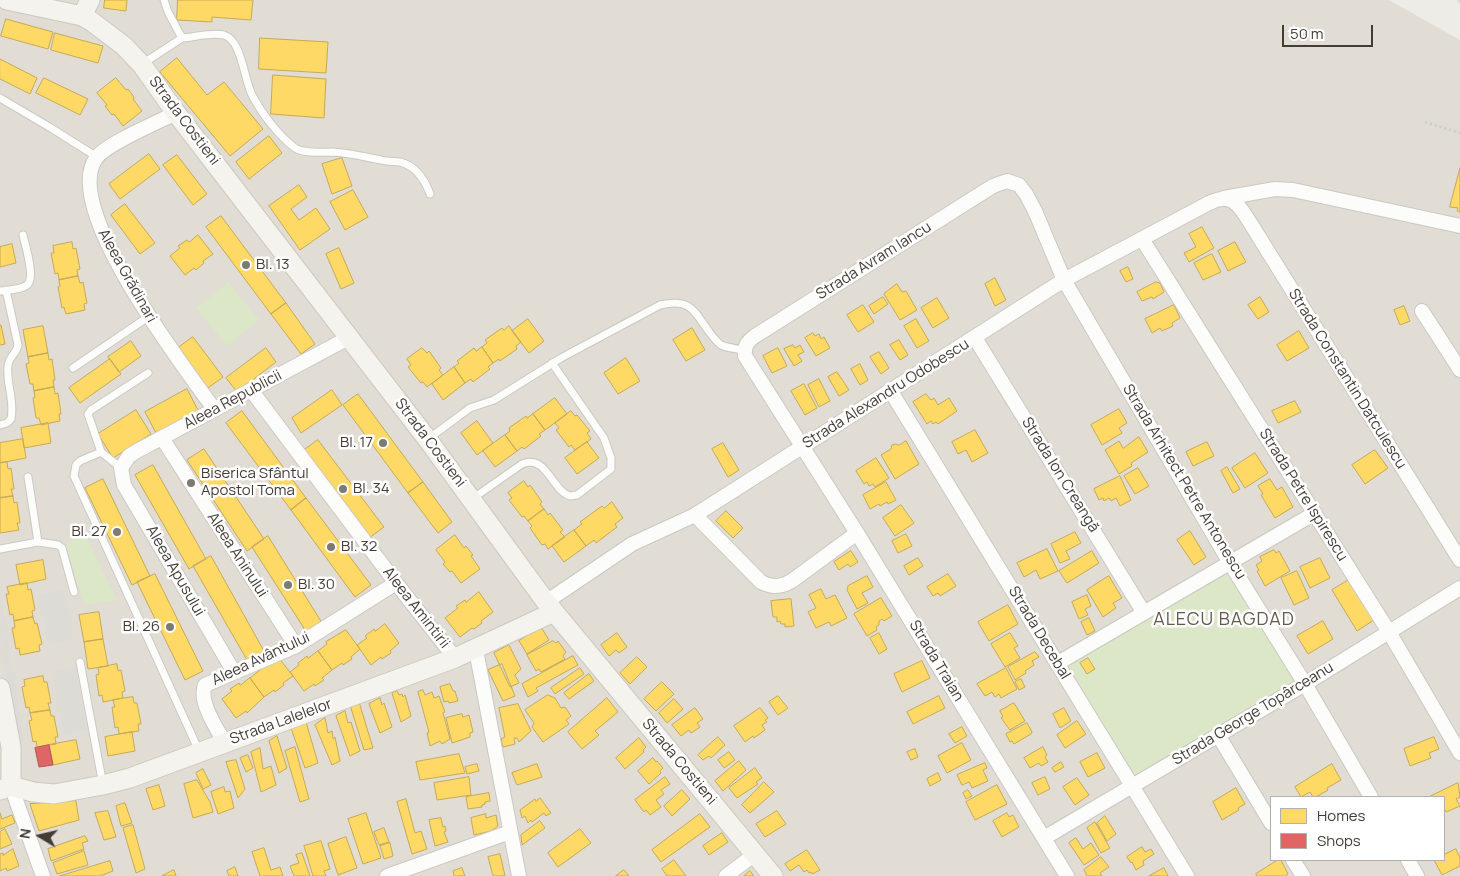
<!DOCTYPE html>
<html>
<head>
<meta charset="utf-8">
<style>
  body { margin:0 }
  #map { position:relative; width:1460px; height:876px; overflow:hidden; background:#eeece6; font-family:Manrope,sans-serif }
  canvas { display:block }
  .legend { position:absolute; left:1270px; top:796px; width:175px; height:65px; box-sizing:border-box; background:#fff; border:1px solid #b3b1ae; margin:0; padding:6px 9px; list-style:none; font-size:15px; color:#423c34 }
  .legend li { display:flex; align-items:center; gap:10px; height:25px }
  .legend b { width:25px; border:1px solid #b3b1ae }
  .north { position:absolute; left:15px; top:811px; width:50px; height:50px; -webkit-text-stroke:4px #fff; paint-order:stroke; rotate:279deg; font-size:14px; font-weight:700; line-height:20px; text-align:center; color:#423c34 }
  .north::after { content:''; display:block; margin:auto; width:18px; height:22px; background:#423c34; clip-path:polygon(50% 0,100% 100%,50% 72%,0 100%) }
  .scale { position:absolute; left:1282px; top:25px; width:91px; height:22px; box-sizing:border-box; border:2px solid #423c34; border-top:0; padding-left:6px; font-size:15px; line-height:18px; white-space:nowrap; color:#423c34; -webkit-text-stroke:4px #fff; paint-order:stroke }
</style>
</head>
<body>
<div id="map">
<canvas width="1460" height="876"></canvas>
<ul class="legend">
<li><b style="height:14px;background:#ffd966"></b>Homes</li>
<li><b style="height:14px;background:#e06666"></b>Shops</li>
</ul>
<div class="north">N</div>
<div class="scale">50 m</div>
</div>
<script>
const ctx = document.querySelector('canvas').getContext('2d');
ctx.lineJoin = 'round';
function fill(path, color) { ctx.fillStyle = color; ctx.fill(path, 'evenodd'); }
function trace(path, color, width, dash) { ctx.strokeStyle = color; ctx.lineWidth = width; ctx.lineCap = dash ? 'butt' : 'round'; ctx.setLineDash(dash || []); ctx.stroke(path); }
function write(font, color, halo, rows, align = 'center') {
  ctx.font = font + ' Manrope,sans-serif'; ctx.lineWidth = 5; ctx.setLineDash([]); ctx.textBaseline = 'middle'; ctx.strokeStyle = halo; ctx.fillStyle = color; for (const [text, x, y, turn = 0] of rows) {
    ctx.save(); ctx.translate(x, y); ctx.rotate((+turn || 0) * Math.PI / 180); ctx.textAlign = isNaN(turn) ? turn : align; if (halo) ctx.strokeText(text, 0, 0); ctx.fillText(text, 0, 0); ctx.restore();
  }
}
fill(new Path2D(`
  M0,0H1389L1460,40V876H0ZM1271,797H1444V860H1271Z`), '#e1ddd4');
fill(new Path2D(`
  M229,282L259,320L227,346L196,308Z
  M84,532L117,600L84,605L66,543Z
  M1230,563L1305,684L1132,782L1061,665Z`), '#dbe7c7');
fill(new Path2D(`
  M65,590L73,639L48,644L39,594Z
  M1,595L24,742L17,744L0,639Z
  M76,667L86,730L63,734L52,671Z`), '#dddbd6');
const homes = new Path2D(`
  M105,0H127L126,11L104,8Z
  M178,0H253L251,20L212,17V22L177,20Z
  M6,19L53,32L48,49L1,36Z
  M55,33L103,46L98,63L51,50Z
  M260,38L328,42L326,73L259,69Z
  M177,58L207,95L224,82L263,129L230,156L160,72Z
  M0,59L37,78L30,94L0,79Z
  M273,75L326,79L324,118L271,114Z
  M44,78L88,99L80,115L36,93Z
  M116,78L126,90L128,89L134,97L133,99L142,111L123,126L114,114L112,115L105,106L107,105L97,93Z
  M269,136L282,153L249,179L236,162Z
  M149,154L160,169L120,199L109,184Z
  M177,155L207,194L193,205L163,165Z
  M342,158L352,186L332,194L322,164Z
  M1460,168V212L1457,211L1458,208L1450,207Z
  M299,185L307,197L291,209L299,220L316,208L330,229L300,250L269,206Z
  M353,190L368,217L345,230L330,202Z
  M125,204L155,243L140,254L111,215Z
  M221,216L286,303L271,314L206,227Z
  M1202,227L1214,248L1189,262L1184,253L1196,247L1189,234Z
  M198,235L213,254L203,261L204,263L196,270L194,268L185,275L170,256L180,248L178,246L187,240L189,242Z
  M72,242L73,249L76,248L80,269L77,270L78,276L59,280L58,273L55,274L51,253H54L53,246Z
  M1235,242L1246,262L1228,271L1218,251Z
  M12,244L16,263L0,267V247Z
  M339,248L354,283L341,289L326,254Z
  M1212,254L1221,272L1203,280L1194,263Z
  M1128,267L1133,279L1126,282L1120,271Z
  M78,276L80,283L83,282L87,303L84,304L85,310L66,314L64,307L62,308L58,287L60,286L59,280Z
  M995,278L1006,300L995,306L985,284Z
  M1156,282L1160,283L1164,292L1153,299L1152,297L1142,301L1137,292Z
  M897,284L902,292L906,291L917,310L900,320L884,294Z
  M883,297L888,304L874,314L869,306Z
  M1260,297L1269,312L1258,319L1248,305Z
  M937,298L949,318L933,328L921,308Z
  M286,303L315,344L301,354L271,314Z
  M863,305L874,322L858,332L847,315Z
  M1174,305L1180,318L1172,323L1173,326L1162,331L1160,328L1152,333L1145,319Z
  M1404,306L1410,321L1400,325L1394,310Z
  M528,319L544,341L529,353L512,331Z
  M916,319L929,341L917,348L904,326Z
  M0,325H1L5,344L0,345Z
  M43,326L48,353L28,357L23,330Z
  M509,326L521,342L516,346L517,349L500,361L499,359L493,363L482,347L487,343L485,340L502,328L504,330Z
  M692,328L705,350L686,361L673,340Z
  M1299,331L1309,348L1287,361L1277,345Z
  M813,333L815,336L819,334L821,339L824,337L830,348L816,356L805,338Z
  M193,337L223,377L208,388L178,348Z
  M899,340L908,355L900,360L890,345Z
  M131,341L141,356L119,372L108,357Z
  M793,345L795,348L800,345L804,352L798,355L802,361L794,366L784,349Z
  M482,347L493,363L488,367L490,369L473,382L471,379L465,383L454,367L459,363L457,361L474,348L476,351Z
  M266,348L276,362L237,392L226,378Z
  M422,348L427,353L429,351L441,368L439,370L443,375L427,387L423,382L421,383L408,367L411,365L407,359Z
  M778,348L787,366L772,373L763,356Z
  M879,352L889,368L881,374L870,357Z
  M48,353L49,360L52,359L55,380H53L54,387L34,391L33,384H30L26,364L29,363L28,357Z
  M626,358L640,381L618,394L604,373Z
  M110,359L121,374L80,403L69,388Z
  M860,364L868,380L860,385L851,369Z
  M454,367L465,383L443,400L432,384Z
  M837,372L849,390L839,396L828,377Z
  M819,379L830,401L819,407L808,385Z
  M804,384L817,408L805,415L791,391Z
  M54,387L55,394L58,393L61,414H59L60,421L41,425L39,418H36L33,398L35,397L34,391Z
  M187,389L200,414L158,437L145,412Z
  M332,390L342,405L301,433L292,418Z
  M358,394L423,482L408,493L343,405Z
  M926,394L931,400L934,398L938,405L949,398L957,411L938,424L936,422L933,424L931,421L927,424L913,402Z
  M555,398L567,414L545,430L533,414Z
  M1295,401L1301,412L1278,423L1272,411Z
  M1119,409L1127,423L1119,428L1122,433L1102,445L1091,425Z
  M136,410L151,434L113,458L98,434Z
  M242,411L306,498L291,510L226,423Z
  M571,411L575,416L577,415L590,431L587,433L591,439L575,450L571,445L569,447L556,430L559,428L555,423Z
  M533,414L545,430L539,434L541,436L524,449L522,447L517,451L505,435L510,431L509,428L526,416L527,418Z
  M477,421L493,443L477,455L461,433Z
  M48,423L51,443L24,448L21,428Z
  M975,430L988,453L972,462L966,450L958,454L952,442Z
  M505,435L517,451L495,467L483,451Z
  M1139,437L1148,452L1131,463L1132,466L1119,474L1105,450L1119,441L1123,448Z
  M23,439L26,458L0,463V443Z
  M318,440L384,527L369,538L303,451Z
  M906,441L919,464L895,479L881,455L891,449L892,445L895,444L899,445Z
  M587,442L599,458L577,474L565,458Z
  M1207,442L1214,456L1193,466L1186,452Z
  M723,443L739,470L728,477L712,449Z
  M204,449L264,539L247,551L187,460Z
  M1375,450L1388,468L1365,484L1352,465Z
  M1255,453L1268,473L1245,488L1232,468Z
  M876,458L889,478L875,487L873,484L869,486L867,482L864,484L856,471Z
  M7,462L8,469L11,468L14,489H11L13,496L0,498V463Z
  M153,465L206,559L189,569L135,475Z
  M1227,467L1240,489L1233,493L1221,471Z
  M1138,468L1149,486L1135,494L1124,476Z
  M1120,476L1131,500L1120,506L1116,498L1111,501L1109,498L1104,501L1103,498L1099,500L1094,489Z
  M103,479L150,576L132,585L85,488Z
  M1270,479L1277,490L1282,487L1293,507L1275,518L1261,495L1263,494L1258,486Z
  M524,481L528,487L530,485L542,502L540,504L544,509L528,521L524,516L522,517L509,500L512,498L508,493Z
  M423,482L452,522L438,533L408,493Z
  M886,482L896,500L888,504L887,502L880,506L879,504L870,509L863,495Z
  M13,496L14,503L17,502L20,523H17L19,530L0,533V498Z
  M306,498L371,585L355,597L291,510Z
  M612,502L623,518L615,524L617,527L596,543L594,540L586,546L574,530L582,524L580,522L602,506L604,508Z
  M901,505L914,523L895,536L883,518Z
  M544,509L548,515L550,513L563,530L560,532L565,537L548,549L545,544L542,545L530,528L532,526L528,521Z
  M726,511L743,528L733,538L716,521Z
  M574,530L586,546L564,562L552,546Z
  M1190,531L1206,557L1194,565L1177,540Z
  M1075,532L1081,543L1066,551L1070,559L1060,563L1051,544Z
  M906,534L912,546L898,553L892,541Z
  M455,535L464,548L466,546L473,555L471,556L480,569L461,583L452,571L450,572L443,564L445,562L436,550Z
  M268,536L322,623L307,633L252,547Z
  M1047,549L1058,571L1040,579L1036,570L1024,577L1017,563Z
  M1274,550L1276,553L1279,551L1290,571L1265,586L1257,571L1259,570L1256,565L1262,561L1260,557Z
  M851,551L858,562L850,567L848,564L839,570L834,562Z
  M1092,551L1099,563L1067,583L1059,571Z
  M211,556L264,651L247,660L193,566Z
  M918,558L923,566L909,575L904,566Z
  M1320,558L1330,578L1310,588L1300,567Z
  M43,560L46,579L20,585L16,565Z
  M1297,571L1309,598L1294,605L1281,578Z
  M155,574L203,671L185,680L137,582Z
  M948,574L956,586L940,596L938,593L933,596L927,587Z
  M867,576L873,587L862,593L868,603L857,609L847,590L848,586Z
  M1109,576L1122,598L1113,603L1116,608L1103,617L1087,590Z
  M1349,580L1374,620L1357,631L1332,590Z
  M27,583L28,590L31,589L35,610L32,611L33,617L14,621L13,614L10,615L6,594H9L7,587Z
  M821,589L826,599L835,595L847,618L831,626L829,622L816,628L808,612L816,608L809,595Z
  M479,592L493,612L481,621L482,623L474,629L472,628L460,637L445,618L458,608L456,606L465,600L466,602Z
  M1087,595L1091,606L1085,609L1088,615L1079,619L1072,602Z
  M881,598L892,616L884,621L882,619L879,621V625L876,627L877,630L867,636L854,614Z
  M791,599L794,626L785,627V624H781L780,621L777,622V617H773L771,601Z
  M1008,605L1018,624L989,641L978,622Z
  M99,612L103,639L84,642L79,615Z
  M33,617L35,624L37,623L42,644L39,645L40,651L20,655L19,648L16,649L12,628H15L14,621Z
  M1089,618L1095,631L1087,635L1081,622Z
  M1323,621L1333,639L1308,654L1297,636Z
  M385,624L399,643L390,651L391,653L382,659L381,657L371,665L357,645L367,638L365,636L374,629L375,631Z
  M541,627L549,640L527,654L519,641Z
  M346,630L360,649L351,657L352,659L343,665L342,663L332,670L318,651L327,644L326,642Z
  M617,633L627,647L619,653L616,650L609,656L601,645Z
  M879,633L887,649L879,654L870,638Z
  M1010,633L1018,646L1014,648L1020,658L1005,667L991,644Z
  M103,639L108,666L88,669L84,642Z
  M553,641L556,643L558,641L566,652L563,656L565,659L541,672L539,669L536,671L527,655Z
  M509,645L521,669L515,675L519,683L510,687L494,653Z
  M318,651L332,670L322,678L324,680L315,686L314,684L304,691L290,672L299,665L298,663L307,656L308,658Z
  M1035,652L1039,657L1032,661L1034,665L1025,671L1026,673L1015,680L1008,667Z
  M573,656L578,665L536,688L538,691L528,697L522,684Z
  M278,657L293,676L283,683L284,685L275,692L274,690L264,697L250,678L260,670L258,668Z
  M637,657L647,667L630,684L620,673Z
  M1088,658L1095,669L1087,674L1080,663Z
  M922,661L930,678L902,692L894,674Z
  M117,664L118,671L121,670L125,691L122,692L123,698L103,702L102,695L99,696L96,675L99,674L98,668Z
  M502,664L515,696L503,701L488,670Z
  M580,668L584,674L555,694L551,688Z
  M1006,668L1017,689L1001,698L999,694L995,697L992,692L985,696L977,684Z
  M589,674L594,681L569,699L564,693Z
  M43,676L44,682H47L51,703H48L50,710L30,713L29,707L26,708L22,687L25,686L24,680Z
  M250,678L264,697L247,713L246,711L236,718L222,699L232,691L230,689L239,683L240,685Z
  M1021,679L1025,687L1019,690L1015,682Z
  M662,682L674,694L656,711L644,699Z
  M450,684L453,691H455L458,701L449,703L448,701L444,702L440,687Z
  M423,690L425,695L432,692L434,698L439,696L445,712L443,713L450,739L442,744L440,741L430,746L427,733L429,732L418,692Z
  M397,691L399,695L402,694L403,697L405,695L411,716L401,722L392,693Z
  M548,695L555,698L561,708L565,707L571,716L566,720L569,724L543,742L532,727L534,723L525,710Z
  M778,696L788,708L778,715L769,702Z
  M939,696L945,708L913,724L907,712Z
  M133,697L134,703H137L141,724H138L139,731L119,734L118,727L115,728L112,707H115L113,700Z
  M380,698L382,705L384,703L392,727L380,733L369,704Z
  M607,698L618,712L595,731L599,735L582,749L568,732Z
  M674,699L683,709L667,723L659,713Z
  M359,702L373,748L364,750L350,705Z
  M1014,703L1025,721L1010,730L1001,718L1003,717L1000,711Z
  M518,704L531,731L519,742L517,738H514L515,744L503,747L501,739L505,737L499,708Z
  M695,708L703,719L697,723L700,727L691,733L689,730L681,736L672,725Z
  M760,708L768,718L765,720L767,722L762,725L765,730L754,738L753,736L745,742L734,726Z
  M1064,708L1071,721L1060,728L1053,714Z
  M50,710L51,716H54L58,737H55L56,744L37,747L36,741L33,742L29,721L32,720L30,713Z
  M345,711L348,723L351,722L360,751L350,756L336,716Z
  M462,714L463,717L469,715L473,732L470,733V737L452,743L446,718Z
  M325,718L328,733L332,731L333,739L335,737L340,761L332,765L315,725Z
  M1077,721L1086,734L1065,748L1057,735Z
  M306,722L318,763L305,768L291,728Z
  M1027,723L1032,732L1031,734L1014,744L1012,741L1010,742L1006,734Z
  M962,727L967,736L955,743L949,734Z
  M132,732L135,751L108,756L105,737Z
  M277,736L287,768L279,773L269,741Z
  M718,737L725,745L711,758L709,756L703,760L698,755Z
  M1434,737L1439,749L1429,753L1431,758L1410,766L1404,749Z
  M639,738L646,747L643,750L644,752L625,769L616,758Z
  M76,740L80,759L53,765L49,745Z
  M962,743L971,760L947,773L938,756Z
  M295,747L309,799L300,802L285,751Z
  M1043,747L1047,755L1045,757L1048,762L1041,766L1039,763L1030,768L1024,758Z
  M260,748L263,769L271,766L276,785L261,792L251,752Z
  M915,749L918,757L911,760L907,752Z
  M729,752L735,760L724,768L718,760Z
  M1097,753L1105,768L1088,777L1080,762Z
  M459,754L465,773L420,780L416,762Z
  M248,755L253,768L246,772L240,758Z
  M653,758L656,762L657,761L663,768L660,771L661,773L649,784L638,771Z
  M236,760L245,789L238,798L226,762Z
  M739,761L746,770L723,791L715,781Z
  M1061,762L1064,767L1055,772L1052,768Z
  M985,763L987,768L983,770L988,781L972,788L969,782L962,785L957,775Z
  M477,764L479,771L467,774L465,767Z
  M537,764L542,777L517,785L512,773Z
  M1332,764L1341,780L1327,788L1328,790L1316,797H1313L1310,792L1301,797L1295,787Z
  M755,768L762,778L756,782L758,784L737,798L729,788Z
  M203,769L211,785L203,789L196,773Z
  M938,773L941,780L930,786L927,779Z
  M469,777L471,795L437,800L434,783Z
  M665,777L670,784L661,790L664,794L656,800L661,807L650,815L646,810L644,812L635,800Z
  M1045,777L1050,789L1038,795L1032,783Z
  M1077,778L1089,795L1075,805L1063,787Z
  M197,780L210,802L213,812L193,818L184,784Z
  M764,782L774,792L750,813L742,805Z
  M1458,783L1460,797L1456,799L1460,806L1446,812L1444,808V797H1429Z
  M159,785L165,806L153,810L146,789Z
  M997,785L1007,804L975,820L966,802Z
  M224,787L225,792L230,791L234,808L218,814L211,792Z
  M1236,788L1245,804L1238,808L1239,810L1222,820L1213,802Z
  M682,790L690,799L672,816L664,806Z
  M968,790L972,796L966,799L963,793Z
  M489,793L490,801L485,802V804L482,805V807L468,809L466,797Z
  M540,798L551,813L546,816L544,813L532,822L531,820L528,823L525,816L522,818L520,810L535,799L536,801Z
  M406,799L415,833L421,831L427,849L412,854L397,802Z
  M76,801L79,820L39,831L30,804Z
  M125,803L132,823L121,826L116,806Z
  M108,811L116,837L104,840L95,813Z
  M777,811L786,824L765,837L756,824Z
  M0,813L2,819L12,815L15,823L0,829Z
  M366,813L381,858L363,864L348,819Z
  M1007,813L1009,817L1013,815L1019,827L1002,837L993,821Z
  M486,814V818L496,815L498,826L491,831L474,835L471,818Z
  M700,814L710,827L661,862L652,850Z
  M1105,816L1116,834L1107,841L1097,823Z
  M441,818L443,827L445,826L446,831L444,832L448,842L435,846L429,820Z
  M540,821L545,828L522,845L521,835Z
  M1095,822L1110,848L1101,853L1087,828Z
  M133,825L145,869L136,873L123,828Z
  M384,828L389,842L379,845L374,832Z
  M5,829L12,844L0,849V832Z
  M580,829L591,843L558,867L548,853Z
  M722,833L728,842L709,855L703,846Z
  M85,836L88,841L82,843L84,849L51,861L48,849Z
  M346,837L357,868L338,875L328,844Z
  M1076,838L1083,849L1091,843L1099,855L1084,865L1069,843Z
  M321,841L330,869L324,871L326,876H313L304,846Z
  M390,843L393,856L384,859L380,846Z
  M1142,847L1145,852L1151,849L1154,854L1143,861L1144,865L1136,870L1132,862L1131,863L1127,857Z
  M264,848L271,870L280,867L283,876H260L252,852Z
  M13,849L19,866L7,871L6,868L0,871V854L3,853V855Z
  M1456,849L1460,858V866L1442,875L1434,860H1444V855Z
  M807,850L820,870L812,874L811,872L809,873L807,870L804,872L799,865L790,871L785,864Z
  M84,851L88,865L57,874L53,863Z
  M302,853L310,876H294L290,866L299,863L296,855Z
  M500,854L505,876H493L488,857Z
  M1101,857L1109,867L1100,873L1102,876H1087L1084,870Z
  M674,860L686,876H667L662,869Z
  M1278,860H1281L1288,874L1285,876H1257L1256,874Z
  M110,861L113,871L100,876H60Z
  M235,867L238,876H229L227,871Z
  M462,868L465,876H454L453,871Z
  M1164,868L1168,876H1149Z
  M174,870L176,876H162Z
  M624,870L629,876H616Z
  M750,871L754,876H744Z`);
fill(homes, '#ffd966');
trace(homes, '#c6aa57', 1);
const shops = new Path2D(`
  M49,745L53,765L39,767L35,748Z`);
fill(shops, '#e06666');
trace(shops, '#b15957', 1);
const lane = new Path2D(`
  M164,0L168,12L182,38C195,37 212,32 224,35C242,40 244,80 252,95C262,114 278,135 295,148C305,154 322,152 333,152C350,153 365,157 381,160C387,162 394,161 400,162C416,166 425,180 430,194
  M142,64L182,38
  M0,98L51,128L97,157
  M0,291C8,290 21,290 27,285C36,278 25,245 23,235
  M73,368L148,317
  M0,425L7,423L11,419C15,401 6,384 8,366C8,358 17,353 18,345L6,290
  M428,439L470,408L494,400L561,358L660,305C691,298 693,310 710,333C713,337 717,342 721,345C728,348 737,349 744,350
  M101,452L88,414L91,410L148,373
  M121,468L101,452L80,461L76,465L74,476L199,751
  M28,477L38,542L58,545L62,548L74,592
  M472,499L522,464C547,454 551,490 570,496L577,495L611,469V458L604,438L552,363
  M0,549L38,542
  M80,662L103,785`);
const street = new Path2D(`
  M176,113C158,122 108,143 97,157C58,205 185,368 214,409
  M1224,198L1275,189L1293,190L1460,226
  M1142,239L1389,632L1460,753
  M1422,311L1460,370
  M975,338L1144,613
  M251,390L396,583L455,658
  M890,390L1187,876
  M162,438L296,646
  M695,515L761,582C773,588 782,587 793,580L857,533
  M546,602L632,544L695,515L1064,280L1209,203C1214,201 1220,198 1226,199C1239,200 1247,219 1254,229L1460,560
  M476,650L519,876
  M1058,663L1315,513
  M234,672L124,485L121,468L129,456L137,451L350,337
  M1218,735L1271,823
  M225,743C217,729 198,701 205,685L296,646L396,583
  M11,786L43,876
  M1044,838L1305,684L1460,588
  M1293,860L1303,876
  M1408,860L1417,876
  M387,876L510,832
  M726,876L755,854
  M1067,876L857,533L745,356C744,346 747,342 755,336L993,186L1007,181L1019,185L1026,194L1035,211L1064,280L1230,563L1305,684L1371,797`);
const secondary = new Path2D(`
  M7,0L82,16L91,21L124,46L142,65L176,113L428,440L546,602L773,876
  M82,16L90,0
  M0,688L11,747V786
  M0,790L11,786L33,792L54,794L103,785L130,778L455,658L554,612`);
trace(lane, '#cac8c2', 9);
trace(street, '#cac8c2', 16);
trace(secondary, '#ccc9be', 21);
trace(new Path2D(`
  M1425,122L1460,133`), '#cecdc9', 2.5, [2.5, 2.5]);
trace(lane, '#fcfcfb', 7);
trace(street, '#fcfcfb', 14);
trace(secondary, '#f5f3ed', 19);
trace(new Path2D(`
  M1458,0L1460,1`), '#d8d8d7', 4, [6, 6]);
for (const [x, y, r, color] of [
  [246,265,5,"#7e7a72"],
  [383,443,5,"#7e7a72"],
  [191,483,5,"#7e7a72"],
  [343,489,5,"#7e7a72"],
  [117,532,5,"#7e7a72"],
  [331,547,5,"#7e7a72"],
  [288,585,5,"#7e7a72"],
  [170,627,5,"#7e7a72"]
]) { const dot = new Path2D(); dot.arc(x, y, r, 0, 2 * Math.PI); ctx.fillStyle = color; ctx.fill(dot); trace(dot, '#fff', 2); }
write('15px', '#423c34', '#fff', [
  ["Strada Costieni",184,121,53],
  ["Strada Avram Iancu",874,261,-32],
  ["Aleea Grădinari",127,276,61],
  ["Strada Constantin Datculescu",1347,379,58],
  ["Strada Alexandru Odobescu",886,394,-32],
  ["Aleea Republicii",233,400,-28],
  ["Strada Costieni",430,443,53],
  ["Strada Ion Creangă",1060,475,58],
  ["Strada Arhitect Petre Antonescu",1184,482,59],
  ["Strada Petre Ispirescu",1303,495,58],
  ["Aleea Aninului",237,555,57],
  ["Aleea Apusului",175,571,60],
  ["Aleea Amintirii",416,608,52],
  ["Strada Decebal",1039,633,59],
  ["Aleea Avântului",261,659,-25],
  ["Strada Traian",936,661,59],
  ["Strada George Topârceanu",1253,714,-31],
  ["Strada Lalelelor",281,722,-20],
  ["Strada Costieni",679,762,50]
]);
write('15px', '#423c34', '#fff', [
  ["Bl. 13",256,265],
  ["Bl. 17",373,443,"right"],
  ["Biserica Sfântul",201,474],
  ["Apostol Toma",201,491],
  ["Bl. 34",353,489],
  ["Bl. 27",107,532,"right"],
  ["Bl. 32",341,547],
  ["Bl. 30",298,585],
  ["Bl. 26",160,627,"right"]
], 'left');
ctx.letterSpacing = '1px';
write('18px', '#645a4c', '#fff', [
  ["ALECU BAGDAD",1224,620]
]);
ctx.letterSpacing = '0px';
</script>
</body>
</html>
